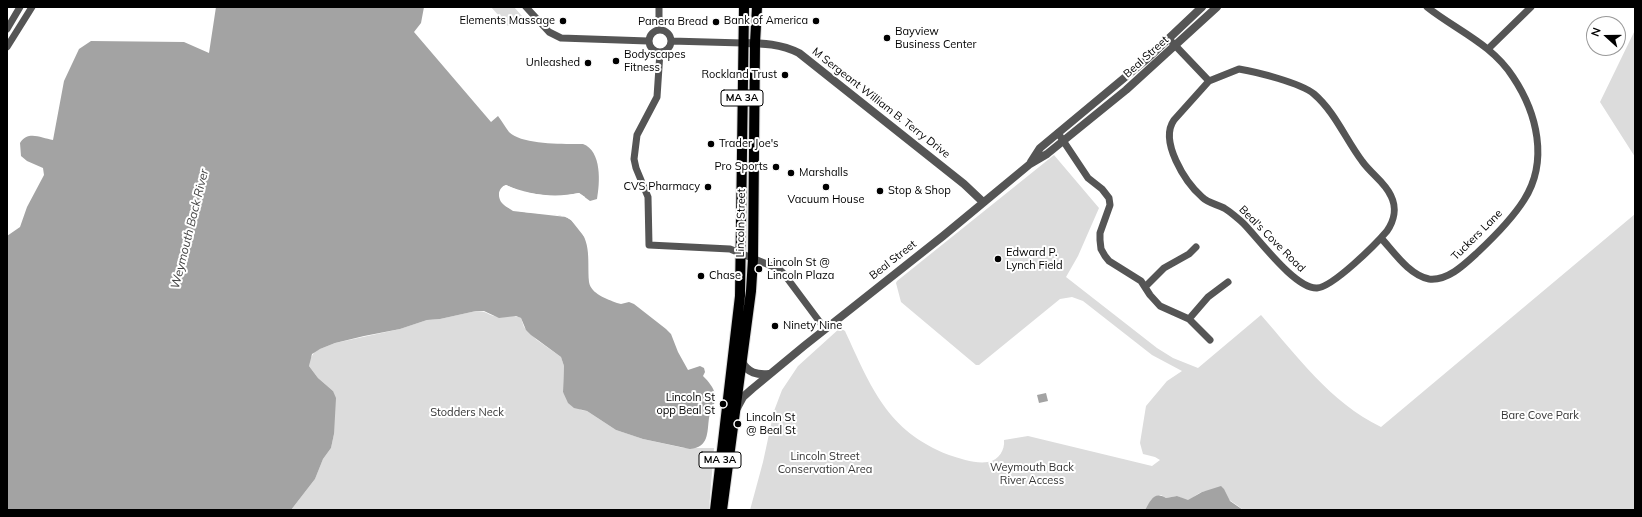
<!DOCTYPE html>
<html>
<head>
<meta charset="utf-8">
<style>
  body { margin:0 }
  #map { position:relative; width:1642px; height:517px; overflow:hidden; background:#fff; font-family:Mulish,sans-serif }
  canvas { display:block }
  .frame { position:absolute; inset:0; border:8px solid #000; pointer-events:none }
  .north { position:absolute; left:1586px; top:16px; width:40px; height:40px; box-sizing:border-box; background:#fff; border:1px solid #999; border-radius:50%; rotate:291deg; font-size:11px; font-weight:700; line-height:16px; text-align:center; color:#000 }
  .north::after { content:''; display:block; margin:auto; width:14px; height:18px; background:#000; clip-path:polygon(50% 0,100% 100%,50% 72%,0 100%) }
</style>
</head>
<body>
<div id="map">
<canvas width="1642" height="517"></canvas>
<div class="frame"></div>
<div class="north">N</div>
</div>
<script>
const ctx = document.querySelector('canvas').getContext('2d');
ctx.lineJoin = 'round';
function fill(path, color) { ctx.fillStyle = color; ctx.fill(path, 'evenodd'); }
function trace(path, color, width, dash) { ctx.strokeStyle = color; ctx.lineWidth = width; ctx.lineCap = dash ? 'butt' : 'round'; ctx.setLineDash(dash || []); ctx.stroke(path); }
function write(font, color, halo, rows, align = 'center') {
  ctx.font = font + ' Mulish,sans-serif'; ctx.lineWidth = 4; ctx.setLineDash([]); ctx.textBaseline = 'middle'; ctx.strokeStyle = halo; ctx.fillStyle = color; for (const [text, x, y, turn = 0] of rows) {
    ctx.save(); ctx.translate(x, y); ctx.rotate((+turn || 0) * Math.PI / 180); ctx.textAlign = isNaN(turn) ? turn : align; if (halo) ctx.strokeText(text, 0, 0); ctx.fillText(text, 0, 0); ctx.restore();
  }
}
fill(new Path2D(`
  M491,7H514L522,16L508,26Z
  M1635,30V157L1600,102Z
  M1054,155L1099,208L1078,256L1066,277L1157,348L1173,358L1198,368L1261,315C1297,356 1330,402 1381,427L1635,214V510H1243C1237,504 1216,491 1207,491C1200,491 1194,497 1188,501L1177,496L1166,498L1161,495L1152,499L1145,510H750L763,462L774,411L782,390L798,366L840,328L845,331C871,387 887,431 949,455C961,459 976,464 988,462C999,460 1005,450 1004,440L1028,436L1152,466L1160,460L1155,457L1143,454L1140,443L1146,406L1167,381L1182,371L1152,355L1083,301L1072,297L1060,299L979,365H976L901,302L896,283L897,281Z
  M476,311C486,311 487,314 494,316C504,319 511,313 521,318L524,327L537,340L561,357L564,366L563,392L581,410L587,411L616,430L643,439L684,448H714L709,510H291L315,479L323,459L331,448L334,434L333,391L318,378L309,366L310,359L315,351L335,343L400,329L427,320L440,319Z`), '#dcdcdc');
fill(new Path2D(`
  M216,7H424L421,23L414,32L491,122L498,116C502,121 505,127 509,132C522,145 565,144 583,144C602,151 600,183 597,199L590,201L579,193C554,198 529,195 506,185C502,186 500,189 499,193C497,221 558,208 571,220C593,239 587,257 589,282C591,294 607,299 617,303L621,304L629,302L634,304L666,329L671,334L678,352L688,370L700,366L704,368L705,372L703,376C709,382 713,387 715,394C717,403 710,410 709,418C707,433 709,447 690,449L643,439L616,430L587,411L574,408L568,403L563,392L564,366L561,357L531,335L526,330L521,318L516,316L499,318L484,311H476L440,319L427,320L400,329L364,336L335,343L320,349L312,354L309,366L318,378L333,391L336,398L334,434L331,448L323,459L315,479L291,510H7V236L20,227L27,207L44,175L43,168L27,161L21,156L20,143C28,130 41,138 53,140L64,81L79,49L91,41L184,42L209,53Z
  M1046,393L1048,401L1039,403L1037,395Z
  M1221,486L1224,489L1230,501L1243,510H1145C1151,500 1154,491 1166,498L1177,496L1188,500L1202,492Z`), '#a3a3a3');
fill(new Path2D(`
  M506,185L522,192L557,197L579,193L585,197V200L578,195L557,199L521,194L506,187L502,190L501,194L502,200L514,209L549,213L571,218L586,235V239L571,220L566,217L513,211L507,207L501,201L499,194L501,189Z`), '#fff');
const primary = new Path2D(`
  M715,510L740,296L744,7
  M722,510L751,291L753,259L755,43L757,7`);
trace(primary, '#dbdbdb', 12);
trace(new Path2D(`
  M526,7L549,32L561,38L648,41
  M659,7V30
  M7,29L20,7
  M649 41a11 11 0 1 1 22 0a11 11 0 1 1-22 0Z
  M1169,39L1209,81
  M671,41L743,43
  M7,47L32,7
  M1488,49L1531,7
  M660,52L657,97L637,135L634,159L636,168L648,197L649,245L730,249L779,269L784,274L825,329
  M1239,69C1257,72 1301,83 1314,94C1335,112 1346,140 1362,161C1371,174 1385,182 1391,196C1397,208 1394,221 1387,231C1376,244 1333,287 1317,288C1295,289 1259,239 1243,223C1237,218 1231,212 1224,208C1216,204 1208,203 1202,197C1185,182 1159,141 1174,120L1209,81Z
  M1058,133L1088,178L1102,189L1109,198L1110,205L1100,233V240L1101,249L1105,256L1109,261L1141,281L1150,295L1160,306L1189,319L1210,340
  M1381,238C1394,252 1409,275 1429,279C1448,281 1465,264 1478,252C1495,236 1512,219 1524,200C1549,161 1537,113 1513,77C1492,44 1456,30 1427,7
  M1145,287L1164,268L1189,254L1196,247
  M1189,319L1208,297L1228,282`), '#555', 7);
trace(new Path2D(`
  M743,43C763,43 781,44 799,53L964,184L983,202
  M1031,162L1040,148L1147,59L1202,7
  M742,362C748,373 757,375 769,374
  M737,408L743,397L752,389L804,346L943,236L1030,164L1047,154L1126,90L1217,7`), '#555', 8);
trace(primary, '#000', 10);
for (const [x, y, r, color] of [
  [563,21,4,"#000"],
  [816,21,4,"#000"],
  [716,22,4,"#000"],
  [887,38,4,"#000"],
  [616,61,4,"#000"],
  [588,63,4,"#000"],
  [785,75,4,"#000"],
  [711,144,4,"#000"],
  [776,167,4,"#000"],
  [791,173,4,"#000"],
  [708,187,4,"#000"],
  [826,187,4,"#000"],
  [880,191,4,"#000"],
  [998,259,4,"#000"],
  [759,269,4,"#000"],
  [701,276,4,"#000"],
  [775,326,4,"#000"],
  [723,404,4,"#000"],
  [738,424,4,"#000"]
]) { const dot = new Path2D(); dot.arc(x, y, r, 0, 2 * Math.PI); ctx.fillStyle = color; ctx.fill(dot); trace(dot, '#fff', 1.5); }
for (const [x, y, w] of [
  [742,98,42],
  [720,460,42]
]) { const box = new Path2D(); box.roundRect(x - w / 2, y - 8, w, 16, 3); ctx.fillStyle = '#fff'; ctx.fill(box); trace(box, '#000', 1); }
write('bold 10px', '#000', null, [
  ["MA 3A",742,98],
  ["MA 3A",720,460]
]);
write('11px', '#000', '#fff', [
  ["Elements Massage",555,21,"right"],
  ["Bank of America",808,21,"right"],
  ["Panera Bread",708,22,"right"],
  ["Bayview",895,32],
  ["Business Center",895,45],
  ["Bodyscapes",624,55],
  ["Fitness",624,68],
  ["Unleashed",580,63,"right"],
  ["Rockland Trust",777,75,"right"],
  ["Trader Joe's",719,144],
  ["Pro Sports",768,167,"right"],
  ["Marshalls",799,173],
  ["CVS Pharmacy",700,187,"right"],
  ["Stop & Shop",888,191],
  ["Vacuum House",826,200,"center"],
  ["Edward P.",1006,253],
  ["Lynch Field",1006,266],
  ["Lincoln St @",767,263],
  ["Lincoln Plaza",767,276],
  ["Chase",709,276],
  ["Ninety Nine",783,326],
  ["Lincoln St",715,398,"right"],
  ["opp Beal St",715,411,"right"],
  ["Lincoln St",746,418],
  ["@ Beal St",746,431]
], 'left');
write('11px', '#000', '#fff', [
  ["Beal Street",1146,57,-42],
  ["M Sergeant William B. Terry Drive",881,103,38],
  ["Lincoln Street",741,223,-89],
  ["Tuckers Lane",1477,235,-45],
  ["Beal's Cove Road",1272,239,45],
  ["Beal Street",893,260,-38]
]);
write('11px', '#333', '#fff', [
  ["Stodders Neck",467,413],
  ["Bare Cove Park",1540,416],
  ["Lincoln Street",825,457],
  ["Conservation Area",825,470],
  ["Weymouth Back",1032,468],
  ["River Access",1032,481]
]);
write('italic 12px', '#444', '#fff', [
  ["Weymouth Back River",190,229,-76]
]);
</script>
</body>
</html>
